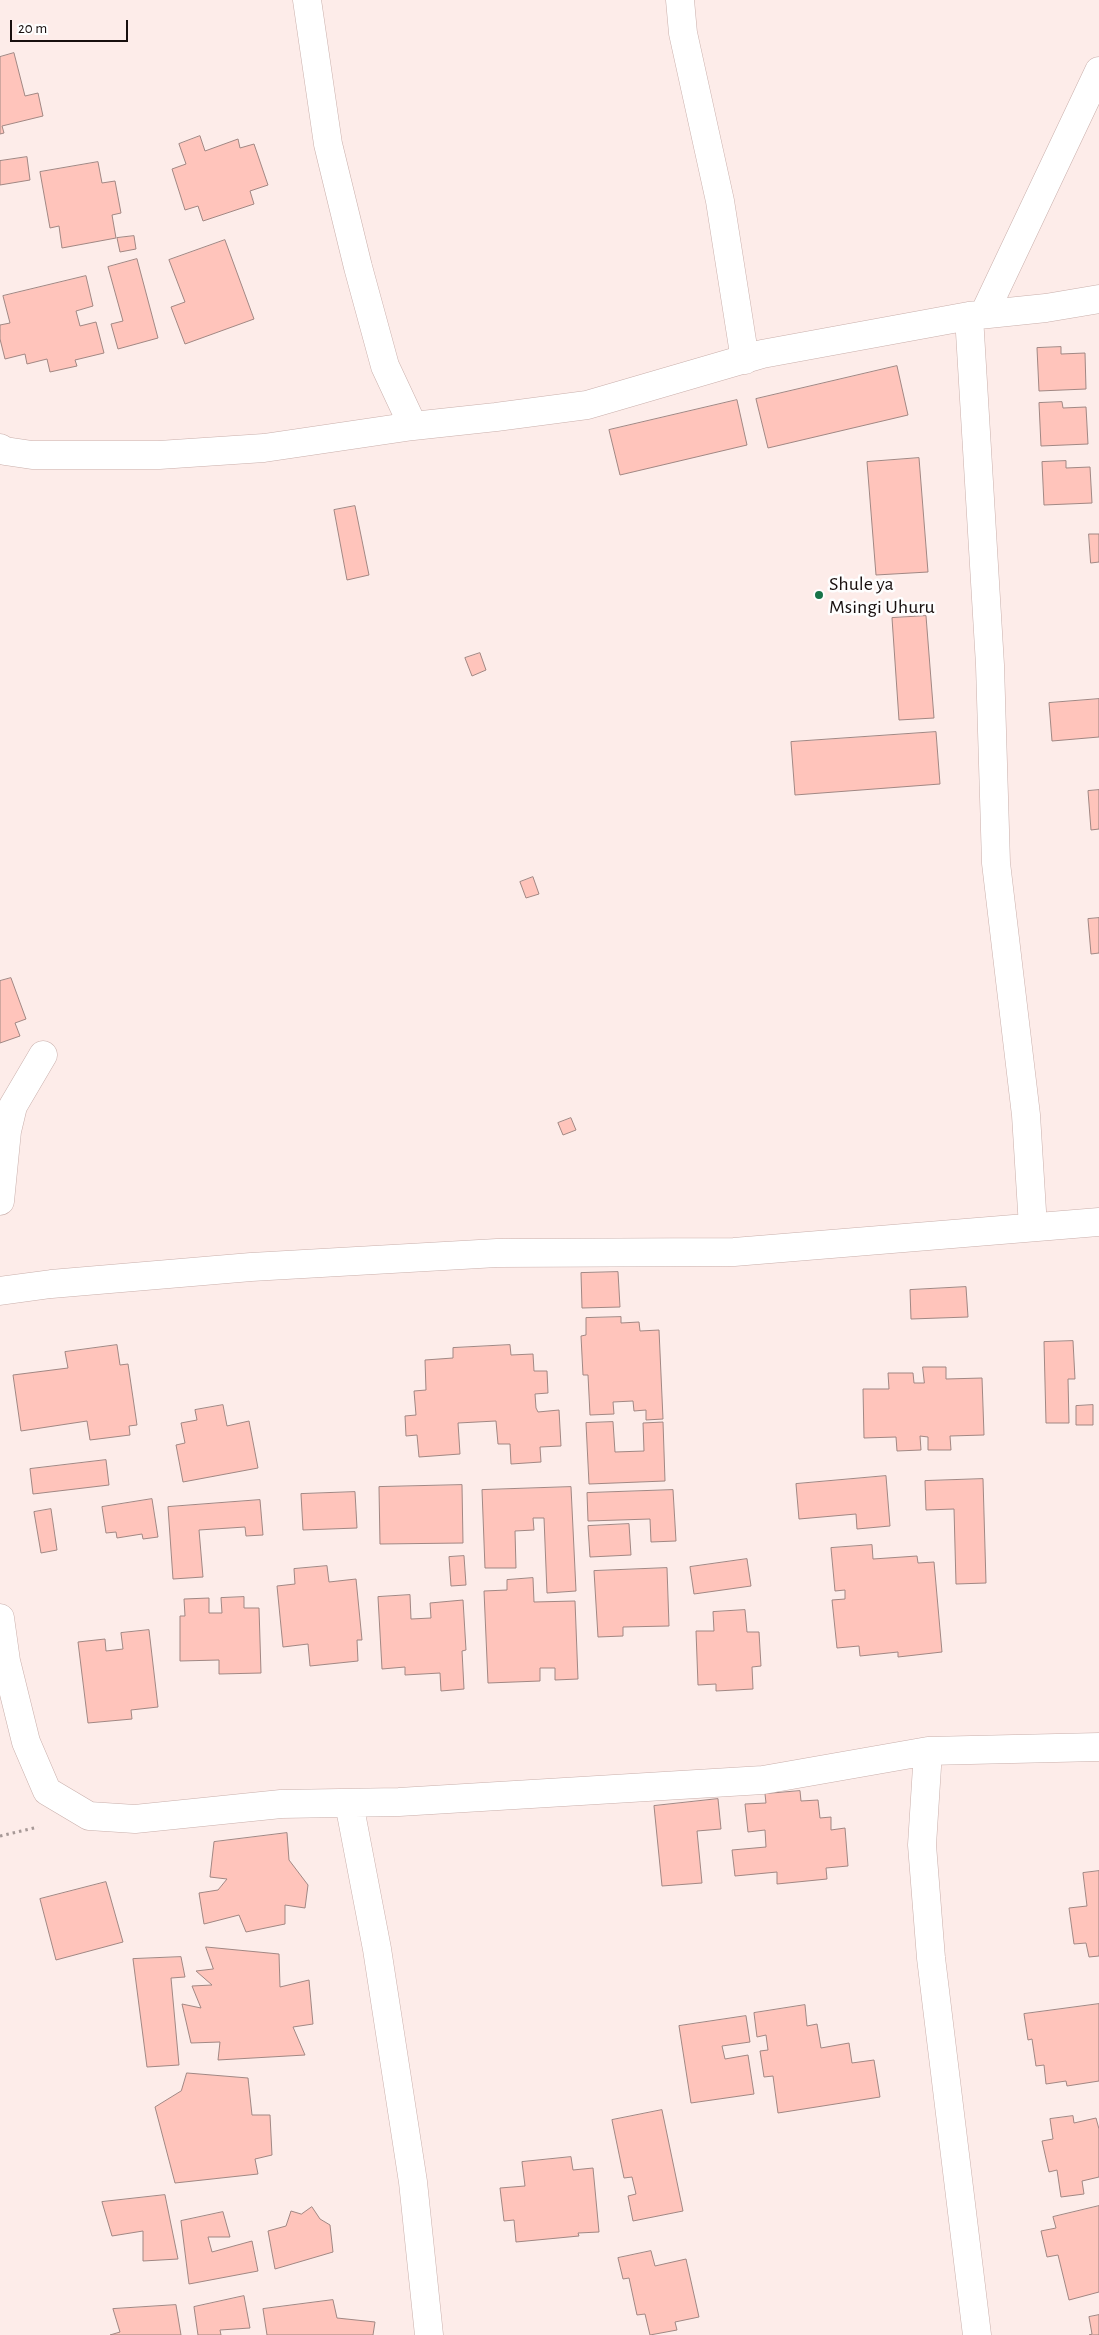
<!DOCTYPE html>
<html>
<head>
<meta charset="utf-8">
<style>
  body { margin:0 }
  #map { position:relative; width:1099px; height:2335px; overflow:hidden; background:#fdece9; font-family:"Alegreya Sans",sans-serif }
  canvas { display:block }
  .scale { position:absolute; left:10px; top:20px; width:118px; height:22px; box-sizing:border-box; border:2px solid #180f0e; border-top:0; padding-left:6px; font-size:15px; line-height:18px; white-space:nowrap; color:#180f0e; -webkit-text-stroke:4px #fefefe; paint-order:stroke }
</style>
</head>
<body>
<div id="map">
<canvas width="1099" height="2335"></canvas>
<div class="scale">20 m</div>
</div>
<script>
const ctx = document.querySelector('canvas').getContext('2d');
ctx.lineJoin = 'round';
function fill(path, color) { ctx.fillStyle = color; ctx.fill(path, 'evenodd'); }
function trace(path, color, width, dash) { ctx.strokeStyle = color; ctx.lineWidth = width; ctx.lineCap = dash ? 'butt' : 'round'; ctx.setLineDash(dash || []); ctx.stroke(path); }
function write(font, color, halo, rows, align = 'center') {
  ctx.font = font + ' "Alegreya Sans",sans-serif'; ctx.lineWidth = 5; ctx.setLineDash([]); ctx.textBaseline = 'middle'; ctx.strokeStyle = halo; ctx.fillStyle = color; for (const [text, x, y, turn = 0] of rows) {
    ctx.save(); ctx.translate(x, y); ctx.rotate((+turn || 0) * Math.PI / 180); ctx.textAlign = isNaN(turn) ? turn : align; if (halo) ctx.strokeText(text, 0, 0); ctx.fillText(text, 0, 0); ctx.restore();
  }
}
const building = new Path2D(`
  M14,53L25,96L38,93L43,116L2,126L4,133L0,134V57Z
  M200,136L205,151L238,139L240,148L254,144L268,185L250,191L254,204L203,221L198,206L185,210L172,169L186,164L179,144Z
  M27,157L30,180L0,185V161Z
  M98,162L102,183L115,181L121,213L112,215L116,238L62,248L59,226L50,228L40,172Z
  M134,236L136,249L120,252L117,238Z
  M225,240L254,319L185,344L171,307L185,302L169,260Z
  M137,259L158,338L118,349L111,324L123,321L108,267Z
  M86,276L93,306L76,311L80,326L96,322L104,353L75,360L77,366L50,372L47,359L27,364L25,354L5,359L0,339V325L10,323L3,296Z
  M1061,347V354L1085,353L1086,389L1039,391L1037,348Z
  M897,366L908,415L768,448L756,399Z
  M737,400L747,445L620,475L609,430Z
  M1062,402L1063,408L1086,407L1088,444L1041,446L1039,403Z
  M919,458L928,572L876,575L867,462Z
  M1066,461V468L1090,467L1092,503L1044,505L1042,462Z
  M355,506L369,575L347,580L334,510Z
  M1089,534H1099V562L1091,563Z
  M926,616L934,718L899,720L892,618Z
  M480,653L486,670L472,676L465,658Z
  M1099,699V737L1052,741L1049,703Z
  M936,732L940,784L795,795L791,742Z
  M1099,790V829L1091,830L1088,791Z
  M533,877L539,894L526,898L520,882Z
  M1099,918V953L1091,954L1088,919Z
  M11,978L26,1019L15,1023L20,1036L0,1043V981Z
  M571,1118L576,1130L563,1135L558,1123Z
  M618,1272L620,1307L582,1308L581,1273Z
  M966,1287L968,1317L911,1319L910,1290Z
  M621,1317V1323L639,1322L640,1331L659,1330L663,1419L646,1420V1410L634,1411L633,1401L613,1402L614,1414L590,1415L588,1375H583L581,1336L586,1335V1318Z
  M1073,1341L1075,1379H1068L1069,1423H1046L1044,1342Z
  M117,1345L120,1365L128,1364L137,1425L129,1426L130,1435L90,1440L87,1421L21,1431L13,1375L68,1368L65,1352Z
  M510,1345L511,1355L533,1354L534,1371H547L548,1393L535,1394L536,1408L538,1412L559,1410L561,1446L540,1447L541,1462L511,1464L510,1444H498L496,1421L458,1423L460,1454L419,1457L417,1435L406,1436L405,1416L416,1415L414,1391L426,1390L425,1360L453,1358V1348Z
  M923,1367H946V1379L982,1378L984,1435L950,1436L951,1450H928V1437L920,1436L921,1450L897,1451L896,1437L864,1438L863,1389H889L888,1373H913L914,1383H924Z
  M223,1405L227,1426L249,1421L258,1468L183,1482L176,1445L185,1443L181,1423L197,1420L195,1410Z
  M1093,1405V1425H1076V1406Z
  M613,1422L615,1452L644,1451L643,1423L663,1422L665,1481L589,1484L586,1423Z
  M106,1460L109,1485L33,1494L30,1469Z
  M886,1476L890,1526L857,1529L856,1514L799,1519L796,1484Z
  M983,1479L986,1583L956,1584L954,1509L926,1510L925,1481Z
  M462,1485L463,1543L380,1544L379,1487Z
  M571,1487L576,1591L547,1593L544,1518H533L534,1530L515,1531L516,1568H485L482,1490Z
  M673,1490L676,1541L651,1542L650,1519L588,1521L587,1493Z
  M355,1492L357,1528L303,1530L301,1494Z
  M152,1499L158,1537L143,1539L142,1534L117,1538L116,1532L106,1533L102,1507Z
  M260,1500L263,1535L246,1536L245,1527L199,1530L203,1577L173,1579L168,1507Z
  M51,1509L57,1550L41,1553L34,1512Z
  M629,1524L631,1555L590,1557L588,1526Z
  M872,1545L873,1559L917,1556L918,1563L934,1562L942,1652L898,1657V1652L860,1656L859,1646L837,1648L832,1600L845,1599V1590L835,1591L831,1548Z
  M464,1556L466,1585L451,1586L449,1557Z
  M747,1559L751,1586L694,1594L690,1567Z
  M327,1566L329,1582L356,1579L362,1640H357L358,1661L310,1666L308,1644L283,1647L277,1586L295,1584L294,1569Z
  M667,1568L669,1626L623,1627V1636L598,1637L594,1571Z
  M533,1578L534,1602L575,1601L578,1679L555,1680V1668H540V1681L488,1683L484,1591L507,1590V1580Z
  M410,1595L411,1619L431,1618L430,1603L463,1600L466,1650L462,1651L464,1689L441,1691L440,1673L405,1675V1667L382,1669L378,1597Z
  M244,1597V1608H259L261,1673L219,1674V1660L180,1661V1616H185L184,1599L209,1598V1613H222L221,1598Z
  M745,1610L747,1632H759L761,1666L752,1667L753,1689L716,1691V1684L698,1685L696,1631H714L713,1612Z
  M149,1630L158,1707L131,1710L132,1719L88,1723L78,1642L105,1639L106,1651L123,1649L121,1633Z
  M800,1791L801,1801L818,1800L820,1818L831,1817V1830L845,1828L848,1866L826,1868L827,1879L777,1884V1872L735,1876L732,1850L766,1847L765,1830L748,1832L745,1804L766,1803L765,1794Z
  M718,1799L721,1829L697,1831L702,1883L662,1886L654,1806Z
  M287,1833L289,1860L308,1885L305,1908L285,1905V1924L246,1932L239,1915L204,1924L199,1893L218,1890L227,1879L210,1877L214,1842Z
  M1099,1871V1956L1089,1957L1086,1943L1074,1944L1069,1908L1087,1906L1083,1873Z
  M106,1882L123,1942L56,1960L40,1899Z
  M206,1947L279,1954L280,1987L309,1980L313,2024L293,2027L305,2055L218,2060L220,2042L191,2043L182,2004L201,2008L192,1986L212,1985L196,1971L213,1969Z
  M181,1957L185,1977L171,1978L179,2065L147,2067L133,1959Z
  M1099,2004V2081L1067,2086L1066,2081L1046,2084L1044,2065L1036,2066L1032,2039L1028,2040L1024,2014Z
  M805,2005L807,2026L817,2024L821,2048L849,2043L852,2063L874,2060L880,2097L778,2113L773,2076L764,2077L760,2051L768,2050L766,2035L757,2037L754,2013Z
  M746,2016L750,2042L722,2046L725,2059L748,2055L754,2094L691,2103L679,2026Z
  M187,2073L248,2078L252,2115H270L272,2155L255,2159L258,2174L175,2183L155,2107L181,2091Z
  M662,2110L683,2211L633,2221L628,2196L636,2194L632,2177L624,2178L612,2120Z
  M1073,2116L1074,2123L1096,2118L1099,2129V2177L1082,2181L1084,2194L1061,2197L1057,2170L1049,2172L1042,2141L1053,2139L1050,2119Z
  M571,2157L573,2170L593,2168L599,2232L578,2233L579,2236L516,2242L514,2220L504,2221L500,2188L525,2186L522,2162Z
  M165,2195L178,2259L143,2261V2231L112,2236L102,2202Z
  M1099,2206V2292L1069,2300L1058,2255L1047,2257L1041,2231L1056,2228L1053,2217Z
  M312,2207L320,2219L330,2225L333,2252L275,2269L268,2231L286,2226L291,2211L301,2214Z
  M223,2212L230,2237H208L212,2252L252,2241L258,2271L189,2284L181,2221Z
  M651,2251L655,2266L686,2259L699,2317L675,2322L677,2330L650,2335L645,2314L637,2315L629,2278L623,2279L618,2258Z
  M244,2296L250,2328L220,2330L221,2335H198L194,2307Z
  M333,2300L337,2318L375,2322L373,2335H267L263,2309Z
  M176,2305L181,2335H110L120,2332L113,2309Z
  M1099,2315V2335H1089L1092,2334L1089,2317Z`);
fill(building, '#ffc4bb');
trace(building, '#a18783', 1);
const street = new Path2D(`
  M307,0L328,144L358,267L385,366L413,426
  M680,0L683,33L720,201L745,360
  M984,314L1099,71
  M969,316L990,665L996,863L1026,1115L1033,1227
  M0,448L5,451L32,455H159L264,448L413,426L496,417L587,405L762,354L969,316L1046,308L1099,299
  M0,1201L7,1131L13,1106L43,1055
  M0,1291L51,1284L251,1267L497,1253L734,1252L1099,1222
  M0,1618L6,1661L26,1742L47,1791L89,1816L135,1819L281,1804L399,1802L763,1780L928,1751L1099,1747
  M928,1751L922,1845L931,1958L977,2335
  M349,1803L377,1949L413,2182L429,2335`);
trace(street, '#c9afab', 29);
trace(new Path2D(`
  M0,1836L38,1827`), '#a69896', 3, [2.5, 4]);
trace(street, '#fff', 28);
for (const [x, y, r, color] of [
  [819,595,5,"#177348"]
]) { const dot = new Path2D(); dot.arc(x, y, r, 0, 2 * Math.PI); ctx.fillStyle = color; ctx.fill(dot); trace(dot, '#fefefe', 2); }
write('20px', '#180f0e', '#fefefe', [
  ["Shule ya",829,584],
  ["Msingi Uhuru",829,607]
], 'left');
</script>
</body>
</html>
